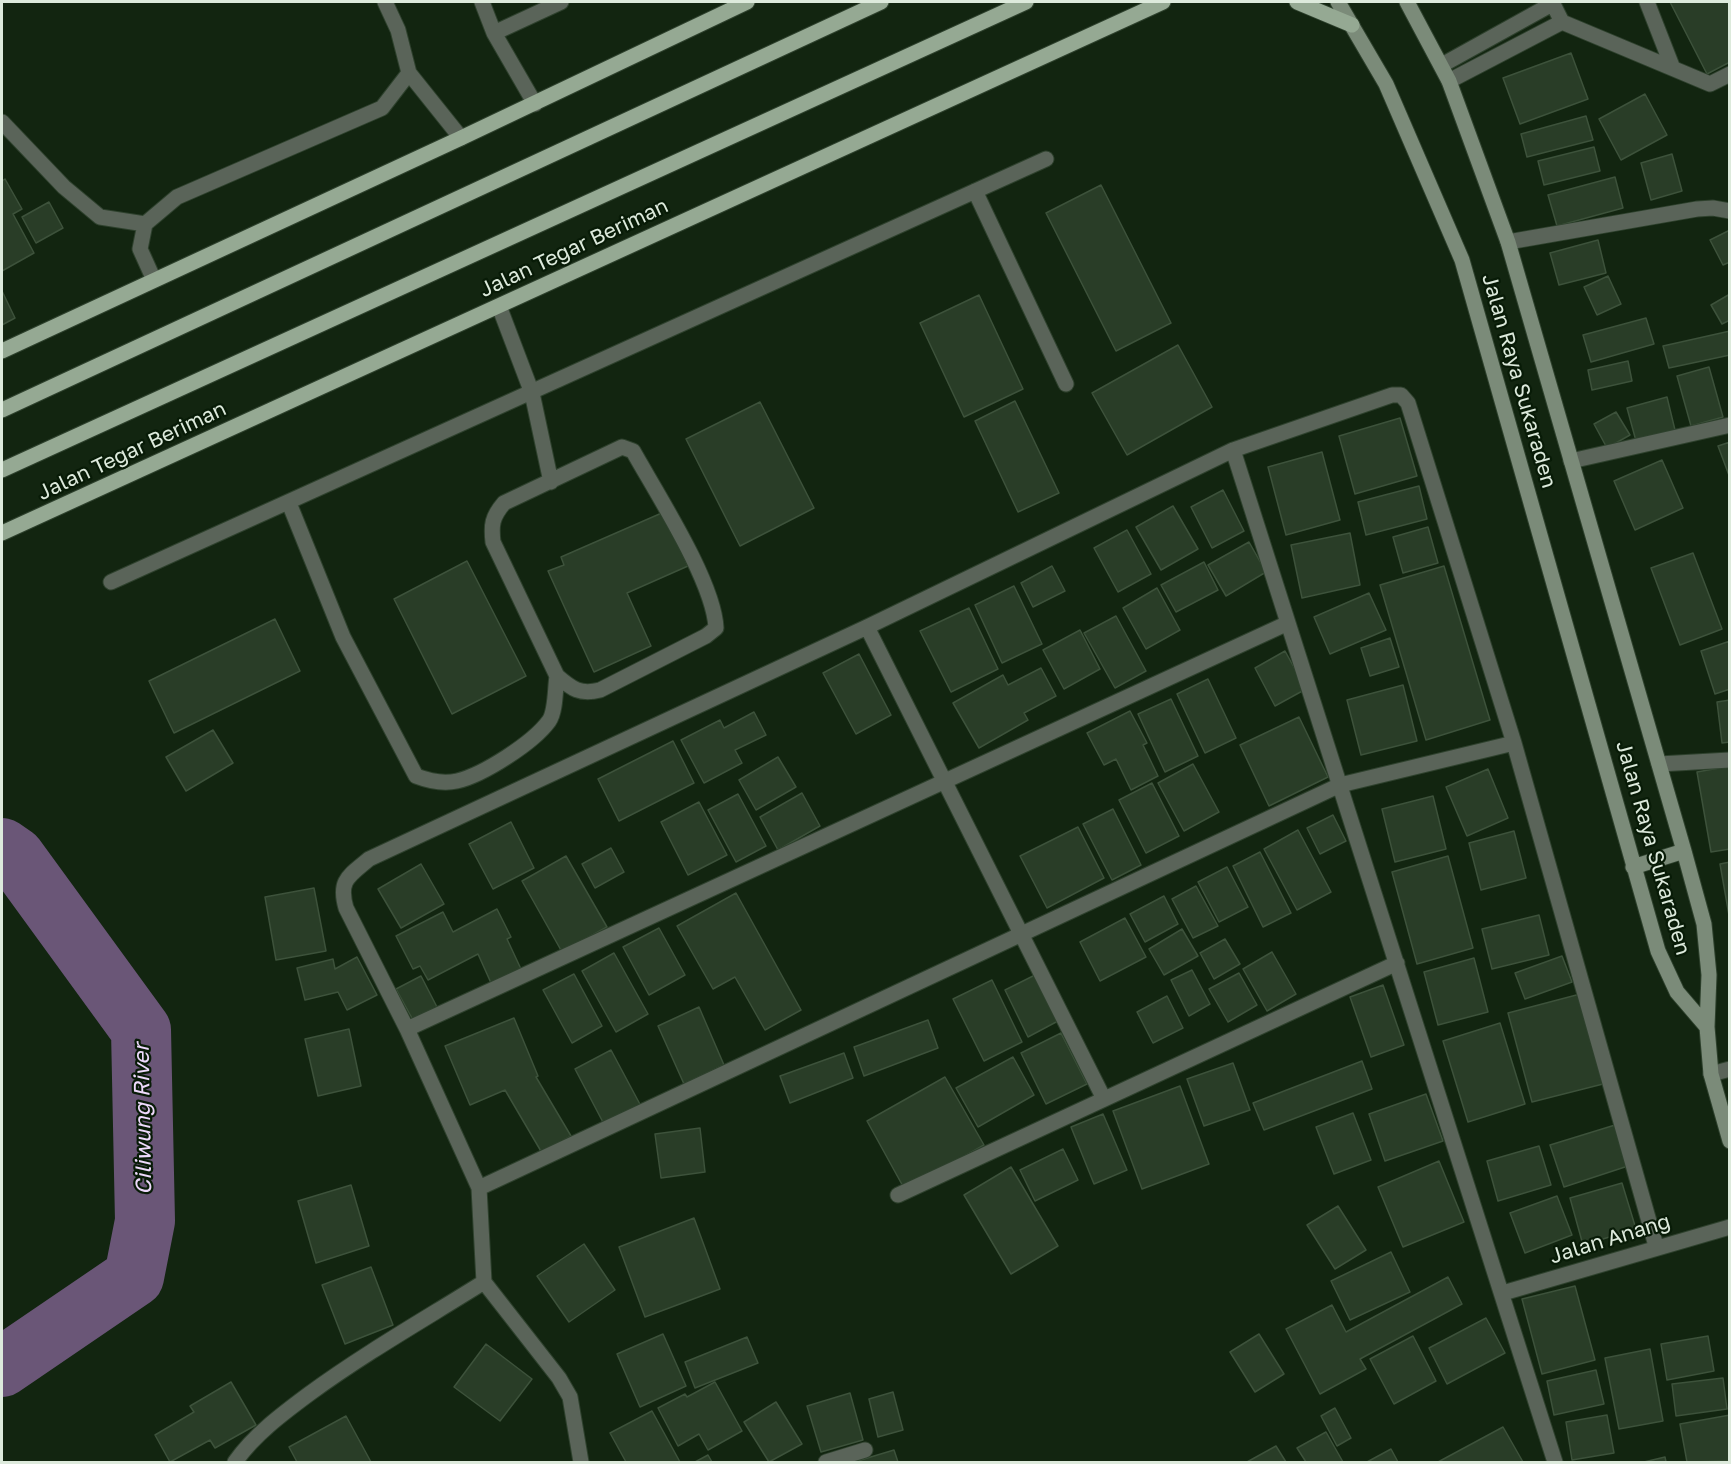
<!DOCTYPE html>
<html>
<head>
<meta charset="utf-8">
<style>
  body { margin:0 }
  #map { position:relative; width:1731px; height:1464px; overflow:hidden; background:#122510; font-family:"Golos Text",sans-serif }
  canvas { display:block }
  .frame { position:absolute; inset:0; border:3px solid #ddeadc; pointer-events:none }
</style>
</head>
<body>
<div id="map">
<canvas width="1731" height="1464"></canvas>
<div class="frame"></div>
</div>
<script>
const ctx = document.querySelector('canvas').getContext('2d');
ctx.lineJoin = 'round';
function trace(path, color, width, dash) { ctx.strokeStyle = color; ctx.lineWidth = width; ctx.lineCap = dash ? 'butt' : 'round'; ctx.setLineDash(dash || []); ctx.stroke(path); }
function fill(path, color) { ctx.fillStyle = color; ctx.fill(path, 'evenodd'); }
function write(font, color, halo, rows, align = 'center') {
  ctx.font = font + ' "Golos Text",sans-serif'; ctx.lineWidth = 4.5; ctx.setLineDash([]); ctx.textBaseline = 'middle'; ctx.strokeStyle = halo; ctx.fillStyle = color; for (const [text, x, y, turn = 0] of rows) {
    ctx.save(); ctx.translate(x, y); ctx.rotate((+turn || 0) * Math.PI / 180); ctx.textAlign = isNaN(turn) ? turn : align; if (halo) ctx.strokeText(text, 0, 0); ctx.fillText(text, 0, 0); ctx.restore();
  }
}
trace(new Path2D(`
  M2,848L15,857L141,1030L145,1221L134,1277L2,1367`), '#6a5677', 60);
const building = new Path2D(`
  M1670,2H1730V62L1707,74Z
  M1571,53L1588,99L1520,124L1503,78Z
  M1645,94L1667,135L1621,160L1599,119Z
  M1586,116L1593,140L1527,157L1521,134Z
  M1594,147L1600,171L1544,185L1538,161Z
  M1672,154L1682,191L1651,200L1641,163Z
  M1615,177L1623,208L1557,226L1548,195Z
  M5,179L22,209L13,214L34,253L2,271V181Z
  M1101,185L1171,323L1116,351L1046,213Z
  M49,202L63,228L36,243L22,217Z
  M1730,230V262L1723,265L1710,240Z
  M1598,240L1606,273L1559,285L1550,253Z
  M1608,276L1621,304L1597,315L1584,287Z
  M2,291L15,318L2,325Z
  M1730,294V320L1722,324L1711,305Z
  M979,295L1023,389L964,417L920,323Z
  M1646,318L1654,344L1591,362L1583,335Z
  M1730,331V355L1669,368L1663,346Z
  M1178,345L1212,407L1127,455L1092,393Z
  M1628,361L1632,381L1592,390L1588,370Z
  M1709,367L1723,417L1691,426L1677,376Z
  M1667,397L1675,430L1636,441L1627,408Z
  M1015,401L1059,493L1018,512L975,421Z
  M760,402L814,508L740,546L686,439Z
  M1616,412L1630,435L1607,448L1594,424Z
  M1400,418L1417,476L1355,494L1339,436Z
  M1730,442V478L1718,446Z
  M1322,452L1340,520L1286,535L1268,467Z
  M1662,460L1683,508L1635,530L1614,481Z
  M1419,486L1427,519L1366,535L1358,502Z
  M1223,490L1244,531L1212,548L1191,507Z
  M1173,506L1198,549L1161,570L1136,527Z
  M664,512L688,566L627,593L651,646L594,672L548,571L564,565L561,557Z
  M1428,527L1438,563L1403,573L1393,537Z
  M1127,530L1151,574L1118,592L1094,548Z
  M1350,533L1360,585L1302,598L1291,545Z
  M1249,542L1266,572L1226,596L1208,565Z
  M1693,553L1722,629L1680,645L1651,568Z
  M467,561L526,676L452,714L394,599Z
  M1204,562L1218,590L1176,612L1161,585Z
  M1052,566L1065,591L1033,607L1021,583Z
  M1444,566L1490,720L1426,740L1380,585Z
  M1014,586L1042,644L1002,663L975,605Z
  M1157,588L1180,630L1146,649L1123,608Z
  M1369,593L1386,630L1330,654L1314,617Z
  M969,608L998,669L951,692L920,631Z
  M1116,616L1146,671L1115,688L1084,633Z
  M275,619L300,671L174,733L149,681Z
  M1080,630L1100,669L1064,689L1043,650Z
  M1390,638L1399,667L1370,676L1361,648Z
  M1730,641V689L1715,694L1701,651Z
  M1285,651L1306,689L1275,706L1255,668Z
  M859,654L891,715L856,734L823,673Z
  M1041,668L1056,696L1024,713L1028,720L979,748L953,703L1003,675L1008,685Z
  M1208,679L1236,738L1205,753L1177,694Z
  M1403,685L1417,741L1361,755L1347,700Z
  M1171,699L1198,756L1165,772L1138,714Z
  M1730,700V742L1722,743L1717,702Z
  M1130,711L1147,743L1143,745L1158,776L1131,790L1116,759L1104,765L1087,733Z
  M754,712L766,735L735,750L742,763L704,783L681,740L720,720L724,728Z
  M1299,717L1328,777L1269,806L1240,745Z
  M213,730L233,763L186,791L166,757Z
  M673,741L694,783L619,821L598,779Z
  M778,757L796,787L756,810L739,780Z
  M1193,764L1219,812L1184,831L1158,783Z
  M1730,766V849L1711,852L1697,772Z
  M1488,769L1508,818L1467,836L1446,787Z
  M1152,783L1179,836L1146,853L1119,800Z
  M802,793L820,826L778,850L760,817Z
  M738,794L766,846L736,862L708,810Z
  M1433,796L1446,849L1395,862L1382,809Z
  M699,802L727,855L688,875L661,822Z
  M1113,809L1141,865L1112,880L1083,824Z
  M1333,815L1346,841L1320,854L1307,828Z
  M511,822L534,868L493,889L469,844Z
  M1078,827L1104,878L1047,908L1020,856Z
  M1298,830L1331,892L1297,910L1264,849Z
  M1514,831L1526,878L1481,890L1469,843Z
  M611,848L624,872L595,888L582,864Z
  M1260,852L1291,913L1263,927L1233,866Z
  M566,856L607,927L562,952L522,881Z
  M1448,856L1473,948L1417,964L1392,872Z
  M1730,862V921L1720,864Z
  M421,864L444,904L401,928L378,889Z
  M1227,867L1248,907L1219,922L1198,882Z
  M1196,886L1218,926L1193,938L1172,899Z
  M314,888L326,951L276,960L265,897Z
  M736,893L801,1010L765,1030L735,977L713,989L677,926Z
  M1164,896L1178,924L1145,942L1130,914Z
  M497,909L511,937L507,939L521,969L491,983L478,954L428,980L420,966L413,969L396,936L443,912L453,932Z
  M1539,915L1549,955L1492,969L1482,929Z
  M1125,918L1146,957L1100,981L1080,942Z
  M659,928L685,975L649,995L623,947Z
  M1182,929L1198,956L1164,975L1149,949Z
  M1225,939L1240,964L1214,979L1200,953Z
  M1272,952L1296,994L1267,1011L1243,969Z
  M614,953L648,1014L616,1032L582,971Z
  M1562,956L1572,982L1525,999L1515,973Z
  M357,957L377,995L347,1010L338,992L305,1000L297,968L333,959L335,969Z
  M1474,958L1488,1012L1438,1025L1424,972Z
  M1192,970L1210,1004L1189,1016L1171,980Z
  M1239,973L1257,1005L1228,1022L1209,989Z
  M574,974L602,1026L572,1043L543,990Z
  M1035,975L1058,1021L1028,1037L1005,990Z
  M421,976L437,1007L413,1020L396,989Z
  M992,980L1022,1042L984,1061L953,999Z
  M1383,985L1404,1045L1371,1057L1350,997Z
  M1584,993L1607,1083L1532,1102L1508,1013Z
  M1167,996L1183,1028L1153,1043L1137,1012Z
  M699,1007L724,1065L684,1084L658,1026Z
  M514,1018L538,1076L536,1077L571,1136L542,1153L505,1090L470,1105L445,1046Z
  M928,1020L938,1048L864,1076L854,1047Z
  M1500,1023L1525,1104L1468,1122L1443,1041Z
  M349,1029L361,1086L318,1096L305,1039Z
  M1061,1033L1087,1084L1046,1104L1021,1053Z
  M611,1050L642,1108L606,1128L575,1069Z
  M844,1053L853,1078L790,1103L780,1076Z
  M1013,1057L1034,1095L978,1127L956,1088Z
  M1362,1061L1372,1089L1264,1130L1253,1103Z
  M1233,1063L1250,1110L1204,1126L1187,1079Z
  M945,1077L984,1145L905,1190L867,1121Z
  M1180,1086L1209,1164L1142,1189L1113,1111Z
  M1426,1094L1443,1141L1385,1161L1369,1114Z
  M1353,1113L1371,1160L1334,1174L1316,1127Z
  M1103,1114L1127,1170L1094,1184L1071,1127Z
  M1615,1125L1628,1166L1564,1187L1550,1145Z
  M700,1128L705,1172L661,1178L655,1134Z
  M1539,1146L1551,1185L1498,1201L1487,1161Z
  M1063,1149L1078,1180L1035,1201L1020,1170Z
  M1439,1161L1464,1222L1403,1247L1378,1187Z
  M1011,1167L1058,1246L1011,1274L964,1195Z
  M1622,1183L1636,1229L1583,1245L1570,1198Z
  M351,1185L369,1246L316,1263L298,1201Z
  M1557,1196L1572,1235L1525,1253L1510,1213Z
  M1338,1206L1366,1250L1335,1269L1307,1225Z
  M694,1218L720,1289L645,1317L619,1247Z
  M584,1244L615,1290L569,1322L537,1276Z
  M1391,1252L1410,1292L1350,1320L1331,1281Z
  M371,1267L393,1325L345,1344L322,1285Z
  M1448,1277L1462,1304L1360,1359L1366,1369L1320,1394L1286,1329L1332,1305L1346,1332Z
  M1575,1286L1595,1360L1542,1374L1522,1299Z
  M1486,1318L1505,1353L1447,1384L1429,1348Z
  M663,1334L686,1386L640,1407L617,1354Z
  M1259,1334L1284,1374L1255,1392L1230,1352Z
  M1413,1336L1436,1381L1394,1404L1370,1359Z
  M1708,1336L1714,1371L1667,1380L1661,1344Z
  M747,1337L758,1363L695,1388L685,1362Z
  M486,1344L532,1379L500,1421L454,1387Z
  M1650,1349L1663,1421L1619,1429L1605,1358Z
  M1596,1370L1604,1404L1554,1415L1547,1381Z
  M1723,1378L1727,1409L1676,1416L1672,1384Z
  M231,1382L256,1425L215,1448L210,1440L170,1462L155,1435L194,1412L190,1406Z
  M715,1382L742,1431L708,1450L699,1434L678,1446L658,1408L685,1394L687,1397Z
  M893,1392L903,1430L878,1437L869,1399Z
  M850,1393L863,1440L821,1452L807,1406Z
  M776,1402L802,1444L769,1462L744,1422Z
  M1335,1408L1351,1438L1337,1446L1321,1416Z
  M652,1411L680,1462H626L610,1433Z
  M1607,1415L1614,1453L1572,1460L1566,1422Z
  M1730,1415V1461L1687,1462L1680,1424Z
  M346,1416L371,1462H297L289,1447Z
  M1503,1427L1523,1462H1438Z
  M1326,1432L1343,1462H1306L1297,1448Z
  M1276,1446L1286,1462H1247Z
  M1391,1449L1398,1462H1367Z
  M894,1450L898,1462H854Z
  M708,1455L712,1462H695Z
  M1665,1457L1666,1462H1644Z`);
fill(building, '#293d27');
trace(building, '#3d523b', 1.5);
const lane = new Path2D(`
  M482,2L494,33L535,104
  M1552,2L1562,22L1710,84L1730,74
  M1647,2L1672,66
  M494,33L561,2
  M1442,65L1552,4
  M409,73L461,138
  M1449,81L1562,22
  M2,122L64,187L100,217L145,224
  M975,191L1066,384
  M154,280L140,249L145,224L177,197L382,108L409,73L398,30L385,2
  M499,306L532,393L551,482
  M622,447L633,451C657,494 714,582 716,628L706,636L600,690C580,695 572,689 557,676L493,542C491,525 492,517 504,503Z
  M289,503L343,637L416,776C429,781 443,784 457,781C483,775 533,743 549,721C556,711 555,688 557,676
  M111,582L1046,159
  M1659,764L1730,760`);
const street = new Path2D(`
  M1508,242L1697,209L1713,208L1730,211
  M1233,450L1555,1462
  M1571,461L1730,425
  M867,627L1104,1099
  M407,1029L1288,623
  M1711,1074L1730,1069
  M479,1188L1340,785L1514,743
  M898,1195L1397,963
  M1503,1293L1730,1227
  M235,1462C254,1435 282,1414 309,1394C365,1353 425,1319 484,1282
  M581,1462L570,1397L559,1378L484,1282L479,1188L407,1029L346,908C338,880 349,876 369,859L867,627L1233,450L1392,395H1401L1408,403L1514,743L1656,1246
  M826,1462L865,1450`);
const secondary = new Path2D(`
  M1338,2L1386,84L1462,260L1658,951L1677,992L1707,1027
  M1407,2L1449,81L1508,242L1684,851L1704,924L1709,975L1707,1027L1711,1074L1730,1141
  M1633,867L1684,851`);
const primary = new Path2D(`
  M1297,2L1352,25
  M2,351L461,138L747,2
  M2,410L881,2
  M2,470L1026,2
  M2,533L1163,2`);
trace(lane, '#2e412d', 17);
trace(street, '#2e412d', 17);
trace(secondary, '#2e412d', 17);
trace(primary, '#2e412d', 17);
trace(lane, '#5a6459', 15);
trace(street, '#5a6459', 15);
trace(secondary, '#7b8b79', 15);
trace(primary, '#95a993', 15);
write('21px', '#ddeadc', '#081b07', [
  ["Jalan Tegar Beriman",574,248,-25],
  ["Jalan Raya Sukaraden",1519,381,74],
  ["Jalan Tegar Beriman",132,451,-25],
  ["Jalan Raya Sukaraden",1653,848,74],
  ["Jalan Anang",1610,1239,-17]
]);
write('italic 22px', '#efdafd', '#081b07', [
  ["Ciliwung River",143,1119,-91]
]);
</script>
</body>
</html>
